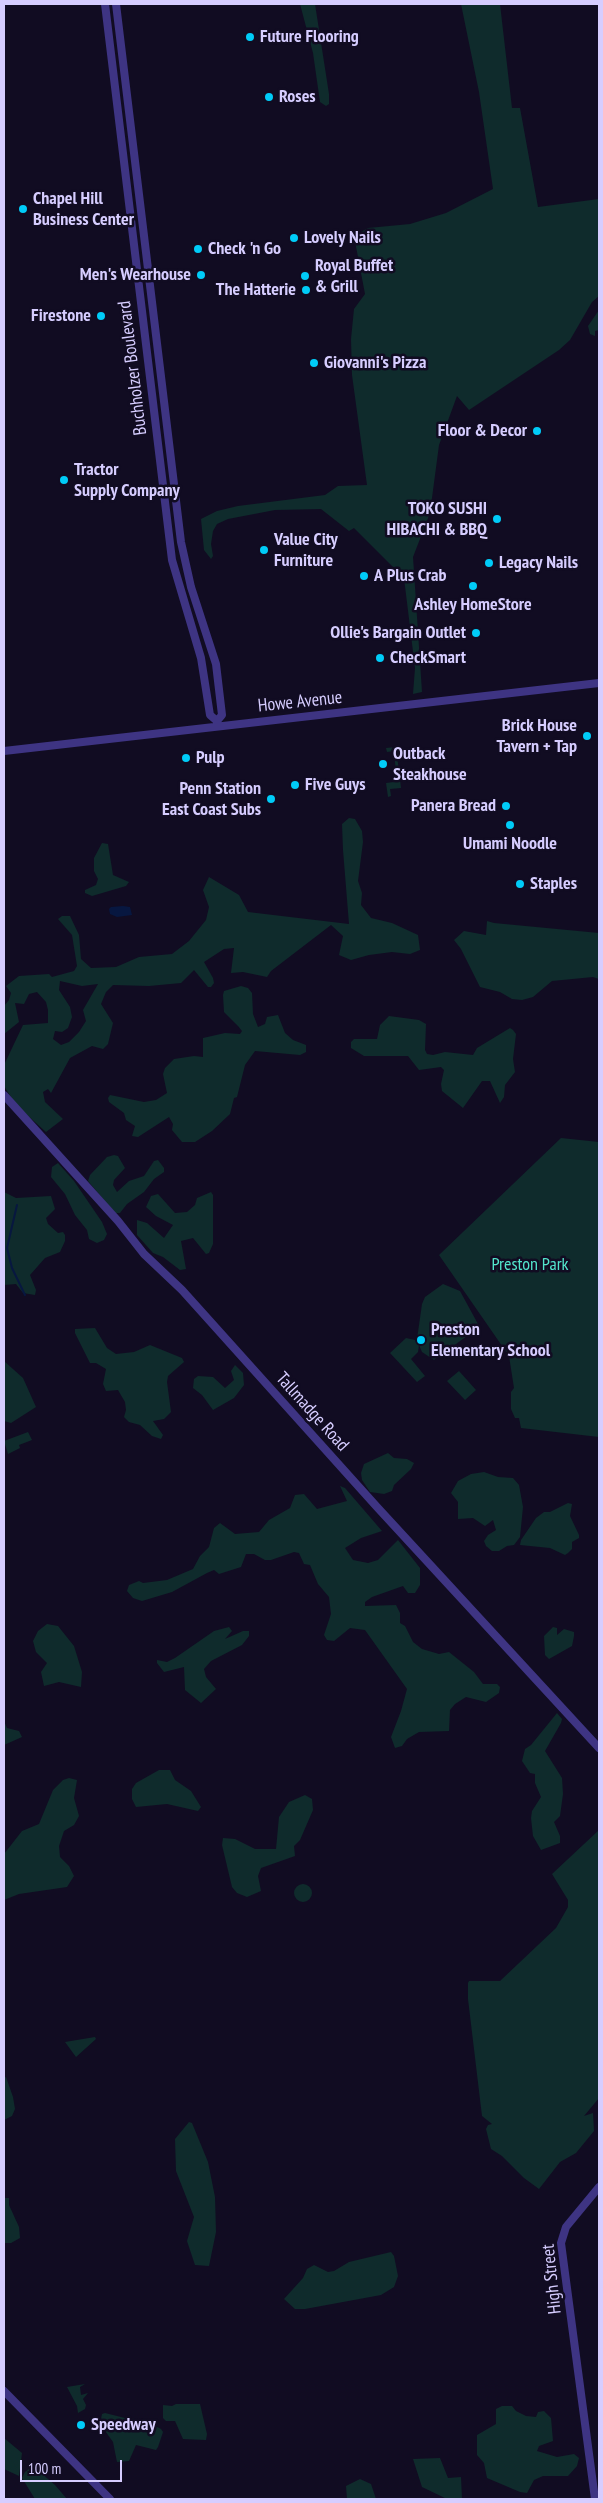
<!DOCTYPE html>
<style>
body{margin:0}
#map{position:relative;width:603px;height:2503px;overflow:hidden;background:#110c22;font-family:"PT Sans Narrow",sans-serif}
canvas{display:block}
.frame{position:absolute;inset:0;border:5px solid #d6cdff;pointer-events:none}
.scale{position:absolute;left:20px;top:2460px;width:102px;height:22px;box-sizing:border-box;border:2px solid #d6cdff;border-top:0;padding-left:6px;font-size:15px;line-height:18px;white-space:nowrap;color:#d6cdff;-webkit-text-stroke:4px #110c22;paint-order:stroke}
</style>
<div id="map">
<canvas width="603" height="2503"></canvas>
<div class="frame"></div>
<div class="scale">100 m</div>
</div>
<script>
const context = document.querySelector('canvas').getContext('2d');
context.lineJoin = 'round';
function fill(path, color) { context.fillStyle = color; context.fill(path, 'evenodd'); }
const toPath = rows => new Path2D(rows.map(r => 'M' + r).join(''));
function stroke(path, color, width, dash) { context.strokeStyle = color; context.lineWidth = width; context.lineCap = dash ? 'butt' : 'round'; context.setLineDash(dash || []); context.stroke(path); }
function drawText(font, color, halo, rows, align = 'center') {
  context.font = font + ' "PT Sans Narrow",sans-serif'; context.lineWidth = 5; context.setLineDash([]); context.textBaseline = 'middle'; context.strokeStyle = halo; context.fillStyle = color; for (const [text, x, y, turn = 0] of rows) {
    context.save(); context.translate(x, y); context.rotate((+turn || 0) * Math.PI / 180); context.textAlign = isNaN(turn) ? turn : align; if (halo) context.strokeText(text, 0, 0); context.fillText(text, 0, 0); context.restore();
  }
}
fill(toPath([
 [300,4,315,4,329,94,329,104,326,106,320,102,313,53],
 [461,4,500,4,512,108,520,108,538,207,599,199,599,296,592,302,570,340,559,350,469,410,457,396,439,445,430,513,413,557,422,692,413,694,415,668,404,578,354,528,349,531,321,509,275,510,228,519,217,524,213,531,211,544,213,556,211,559,204,550,201,519,217,511,238,506,325,495,338,486,367,485,352,375,351,339,354,309,365,294,354,236,368,228,410,224,446,213,493,189,479,92],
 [599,310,599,330,595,331,595,336,590,334,588,326],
 [396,747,401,788,390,789,391,796,388,797,386,783,394,782,393,773,396,773,394,751,387,752,386,748],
 [349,818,355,819,362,831,363,842,358,881,362,893,361,905,371,918,392,923,418,935,420,950,410,954,392,952,369,955,351,960,339,955,343,936,331,925,271,971,267,977,243,972,231,973,234,948,224,949,204,962,213,978,214,983,211,987,208,987,194,970,181,983,149,986,113,985,106,992,101,1004,113,1023,108,1044,103,1049,92,1046,70,1058,51,1093,48,1089,43,1092,45,1102,63,1119,46,1132,16,1105,4,1086,4,1065,23,1025,48,1023,48,1010,46,1002,37,992,29,994,24,1004,15,1003,19,1022,4,1034,4,1006,9,1000,11,993,6,986,19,976,49,974,52,977,74,971,77,966,72,935,58,919,62,916,70,916,79,935,81,959,91,968,116,967,139,957,172,954,189,941,206,920,209,907,203,890,209,877,239,895,248,912,349,924,343,850,342,824],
 [60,981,82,986,98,984,83,1010,86,1021,79,1032,69,1042,61,1045,53,1039,55,1031,62,1032,68,1028,72,1017,70,1007,59,990],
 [102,843,108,844,113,875,129,882,126,886,92,896,85,893,85,890,96,885,98,879,94,871,94,858],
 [487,921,494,923,599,933,599,979,593,977,552,981,533,997,522,1000,512,999,500,992,480,987,461,949,454,940,464,931,486,935],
 [241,986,248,988,252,993,253,1014,258,1027,265,1024,267,1017,278,1015,285,1033,293,1040,306,1045,306,1052,300,1055,255,1051,245,1065,237,1097,234,1098,230,1114,212,1131,195,1142,182,1142,172,1130,173,1124,169,1117,138,1137,132,1136,135,1126,126,1120,124,1113,109,1102,108,1098,110,1095,144,1102,156,1100,167,1093,163,1074,165,1068,174,1059,194,1056,203,1057,203,1038,225,1033,240,1034,242,1031,238,1026,224,1012,223,995,224,991],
 [389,1016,419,1020,426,1024,425,1050,427,1054,433,1055,445,1052,473,1055,477,1048,510,1028,513,1030,516,1034,513,1059,515,1072,505,1085,504,1097,500,1103,490,1081,482,1081,463,1108,442,1091,441,1084,444,1070,441,1067,419,1070,408,1056,364,1056,351,1048,351,1042,354,1039,377,1039,380,1025],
 [561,1138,599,1142,599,1437,521,1428,519,1418,515,1418,511,1409,511,1392,514,1388,509,1356,439,1255],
 [114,1155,118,1156,125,1168,114,1180,113,1185,117,1192,129,1181,144,1176,154,1161,158,1160,164,1168,164,1172,154,1179,144,1192,127,1204,120,1213,116,1213,109,1206,88,1181,90,1175,107,1157],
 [58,1163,74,1181,102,1222,107,1234,104,1240,97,1243,89,1239,87,1230,75,1215,65,1194,51,1177,52,1167],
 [4,1192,16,1198,51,1196,55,1209,46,1218,48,1224,58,1233,63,1232,65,1235,65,1241,60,1252,45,1258,30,1275,36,1290,35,1295,23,1293,16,1284,4,1285],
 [211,1192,213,1195,213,1244,209,1253,206,1254,193,1238,181,1241,186,1269,180,1270,163,1257,153,1253,137,1235,137,1220,147,1223,164,1238,173,1225,156,1216,146,1207,151,1196,158,1194,175,1213,187,1212,195,1205,197,1198],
 [443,1284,460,1291,478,1324,478,1328,434,1360,422,1352,419,1345,418,1352,411,1359,425,1376,417,1382,390,1353,406,1338,415,1340,420,1345,417,1339,422,1304,425,1297],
 [95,1328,107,1348,116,1354,134,1352,150,1345,182,1358,184,1362,168,1376,167,1382,171,1412,164,1419,153,1421,163,1435,161,1439,152,1436,140,1425,129,1422,124,1417,126,1410,125,1402,118,1390,106,1391,103,1384,106,1369,96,1363,90,1363,75,1333,75,1329],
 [4,1361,23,1378,36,1407,11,1423,4,1421],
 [235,1365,243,1373,244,1385,234,1398,213,1410,202,1395,193,1388,194,1379,198,1376,213,1377,225,1388,234,1380,231,1371],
 [459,1371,476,1390,465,1400,447,1381],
 [28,1432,32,1440,19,1445,20,1448,8,1454,4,1441],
 [388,1453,394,1458,407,1459,414,1463,411,1469,394,1485,392,1491,384,1494,370,1492,362,1480,361,1473,364,1464],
 [484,1472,498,1477,513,1478,519,1485,523,1507,520,1537,514,1545,507,1546,499,1551,492,1551,486,1546,484,1541,488,1535,496,1530,493,1520,485,1526,473,1518,458,1519,458,1502,451,1493,458,1481,471,1474],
 [340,1486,345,1488,382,1531,361,1538,345,1548,353,1560,368,1563,378,1560,398,1540,420,1568,420,1585,415,1593,408,1593,403,1586,372,1597,365,1602,365,1606,396,1605,400,1613,400,1623,405,1626,413,1642,422,1649,439,1654,449,1652,474,1672,483,1684,497,1684,500,1687,499,1693,486,1702,466,1697,455,1704,450,1710,449,1731,419,1732,407,1739,402,1746,395,1748,391,1737,401,1711,407,1689,365,1630,350,1628,334,1641,327,1640,324,1635,331,1614,329,1597,318,1584,310,1565,304,1564,299,1553,294,1552,271,1560,265,1560,254,1554,246,1554,241,1567,219,1574,214,1570,207,1573,172,1592,142,1601,133,1598,127,1591,129,1585,139,1581,143,1583,167,1580,193,1569,200,1556,209,1547,214,1528,220,1523,235,1534,259,1532,269,1520,290,1508,295,1495,304,1494,317,1509,347,1501],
 [568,1503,572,1504,570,1516,579,1535,579,1538,572,1542,572,1549,568,1553,565,1555,550,1548,520,1545,521,1540,536,1518,544,1512,550,1512],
 [47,1624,58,1626,74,1646,82,1672,81,1687,59,1682,44,1686,41,1672,47,1663,36,1652,33,1641,38,1631],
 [229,1627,232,1631,225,1639,243,1631,249,1631,249,1636,242,1645,211,1661,204,1669,206,1677,216,1689,201,1703,185,1690,184,1667,164,1672,157,1663,157,1660,167,1662,175,1658,214,1631],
 [553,1627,557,1628,557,1635,564,1629,574,1632,574,1636,572,1646,549,1659,545,1655,544,1636],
 [557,1713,562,1719,561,1723,545,1751,562,1778,563,1794,560,1816,554,1822,560,1836,560,1843,541,1850,533,1836,531,1818,532,1811,541,1797,535,1783,535,1774,530,1773,522,1761,525,1749,531,1745],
 [4,1721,7,1728,19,1731,22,1737,4,1745],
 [159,1770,170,1770,175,1780,191,1791,201,1807,198,1811,167,1804,136,1807,132,1799,132,1789,136,1783],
 [69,1778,77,1780,74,1798,79,1816,74,1825,64,1831,59,1846,60,1857,69,1866,74,1876,67,1887,19,1894,4,1900,4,1854,22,1831,39,1824,53,1790,63,1780],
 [305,1795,312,1799,313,1810,300,1840,294,1846,295,1856,261,1868,258,1876,261,1891,247,1897,237,1893,232,1887,222,1845,223,1838,235,1839,255,1849,276,1849,279,1817,289,1802],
 [599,1830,599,2098,584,2116,593,2113,594,2131,576,2153,560,2162,539,2189,524,2178,502,2156,491,2149,486,2129,488,2125,492,2124,482,2116,468,1999,468,1983,469,1981,500,1981,556,1928,568,1907,568,1900,552,1874],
 '294 1893a9 9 0 1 1 18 0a9 9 0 1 1-18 0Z',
 [95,2037,96,2039,76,2057,65,2042],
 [6,2077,13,2097,15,2109,12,2116,4,2120,4,2078],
 [189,2122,192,2123,208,2162,215,2197,216,2232,209,2266,195,2265,187,2241,194,2217,176,2171,175,2139],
 [4,2198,9,2198,9,2205,19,2227,20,2238,11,2243,4,2243],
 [391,2252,394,2256,398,2276,394,2287,381,2295,305,2309,295,2309,284,2299,303,2278,307,2269,314,2265,328,2272,334,2271,349,2262],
 [85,2384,80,2387,81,2395,88,2393,83,2399,86,2405,85,2409,78,2413,77,2406,67,2387],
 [176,2404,200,2404,207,2434,206,2440,183,2439,175,2421,166,2421,163,2418,163,2405,172,2406],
 [502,2406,512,2406,516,2411,526,2416,536,2417,538,2412,544,2411,551,2418,553,2441,539,2446,537,2451,557,2457,574,2454,579,2458,577,2466,568,2476,543,2476,534,2480,527,2493,520,2492,487,2478,484,2463,477,2455,477,2435,496,2424,496,2409],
 [105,2413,125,2418,144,2420,161,2429,163,2432,158,2447,156,2450,136,2445,129,2461,117,2462,113,2442,103,2428,101,2419,102,2414],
 [4,2438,22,2453,19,2476,4,2469],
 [440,2458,448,2478,461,2477,462,2499,447,2499,422,2487,413,2459],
 [33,2466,55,2485,67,2499,35,2499,22,2478,25,2472],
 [360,2479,371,2484,376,2499,347,2499,346,2486]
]), '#0f2b2c');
fill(toPath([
 [123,906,130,907,132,915,117,917,110,914,109,909,111,907]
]), '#071740');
stroke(toPath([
 [17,1205,7,1248,12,1268,25,1295]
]), '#071740', 2);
stroke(toPath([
 [105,4,172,560,201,658,210,715,217,721,217,726],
 [116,4,181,542,191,587,216,664,222,715,217,721],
 [4,751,599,683],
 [4,1095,118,1221,144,1254,182,1290,377,1507,599,1748],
 [4,2391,110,2499],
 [595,2499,561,2243,566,2227,599,2187]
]), '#3e3483', 8);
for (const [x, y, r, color] of [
 [250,37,5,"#00ccf8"],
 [269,97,5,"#00ccf8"],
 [23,209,5,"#00ccf8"],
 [294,238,5,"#00ccf8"],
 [198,249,5,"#00ccf8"],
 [201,275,5,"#00ccf8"],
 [305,276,5,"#00ccf8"],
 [306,290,5,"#00ccf8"],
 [101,316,5,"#00ccf8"],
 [314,363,5,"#00ccf8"],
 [537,431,5,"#00ccf8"],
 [64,480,5,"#00ccf8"],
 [497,519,5,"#00ccf8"],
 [264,550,5,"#00ccf8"],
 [489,563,5,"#00ccf8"],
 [364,576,5,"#00ccf8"],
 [473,586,5,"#00ccf8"],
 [476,633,5,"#00ccf8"],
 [380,658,5,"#00ccf8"],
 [587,736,5,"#00ccf8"],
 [186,758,5,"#00ccf8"],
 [383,764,5,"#00ccf8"],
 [295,785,5,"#00ccf8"],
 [271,799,5,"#00ccf8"],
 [506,806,5,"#00ccf8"],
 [510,825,5,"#00ccf8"],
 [520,884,5,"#00ccf8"],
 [421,1340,5,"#00ccf8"],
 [81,2425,5,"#00ccf8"]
]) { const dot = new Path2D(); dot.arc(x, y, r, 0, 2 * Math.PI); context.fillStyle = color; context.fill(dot); stroke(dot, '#110c22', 2); }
drawText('bold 18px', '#d6cdff', '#110c22', [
 ["Future Flooring",260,37],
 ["Roses",279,97],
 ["Chapel Hill",33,199],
 ["Business Center",33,220],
 ["Lovely Nails",304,238],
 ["Check 'n Go",208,249],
 ["Royal Buffet",315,266],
 ["& Grill",315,287],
 ["Men's Wearhouse",191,275,"right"],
 ["The Hatterie",296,290,"right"],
 ["Firestone",91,316,"right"],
 ["Giovanni's Pizza",324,363],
 ["Floor & Decor",527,431,"right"],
 ["Tractor",74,470],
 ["Supply Company",74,491],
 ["TOKO SUSHI",487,509,"right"],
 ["HIBACHI & BBQ",487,530,"right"],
 ["Value City",274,540],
 ["Furniture",274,561],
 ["Legacy Nails",499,563],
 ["A Plus Crab",374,576],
 ["Ashley HomeStore",473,605,"center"],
 ["Ollie's Bargain Outlet",466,633,"right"],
 ["CheckSmart",390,658],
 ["Brick House",577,726,"right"],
 ["Tavern + Tap",577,747,"right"],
 ["Outback",393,754],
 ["Steakhouse",393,775],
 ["Pulp",196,758],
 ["Five Guys",305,785],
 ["Penn Station",261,789,"right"],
 ["East Coast Subs",261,810,"right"],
 ["Panera Bread",496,806,"right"],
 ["Umami Noodle",510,844,"center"],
 ["Staples",530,884],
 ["Preston",431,1330],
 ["Elementary School",431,1351],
 ["Speedway",91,2425]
], 'left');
drawText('18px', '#d6cdff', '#110c22', [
 ["Buchholzer Boulevard",133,368,-97],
 ["Howe Avenue",300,702,-6],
 ["Tallmadge Road",312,1412,48],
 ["High Street",552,2279,-96]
]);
drawText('18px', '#53e5cc', '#110c22', [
 ["Preston Park",530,1265]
]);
</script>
